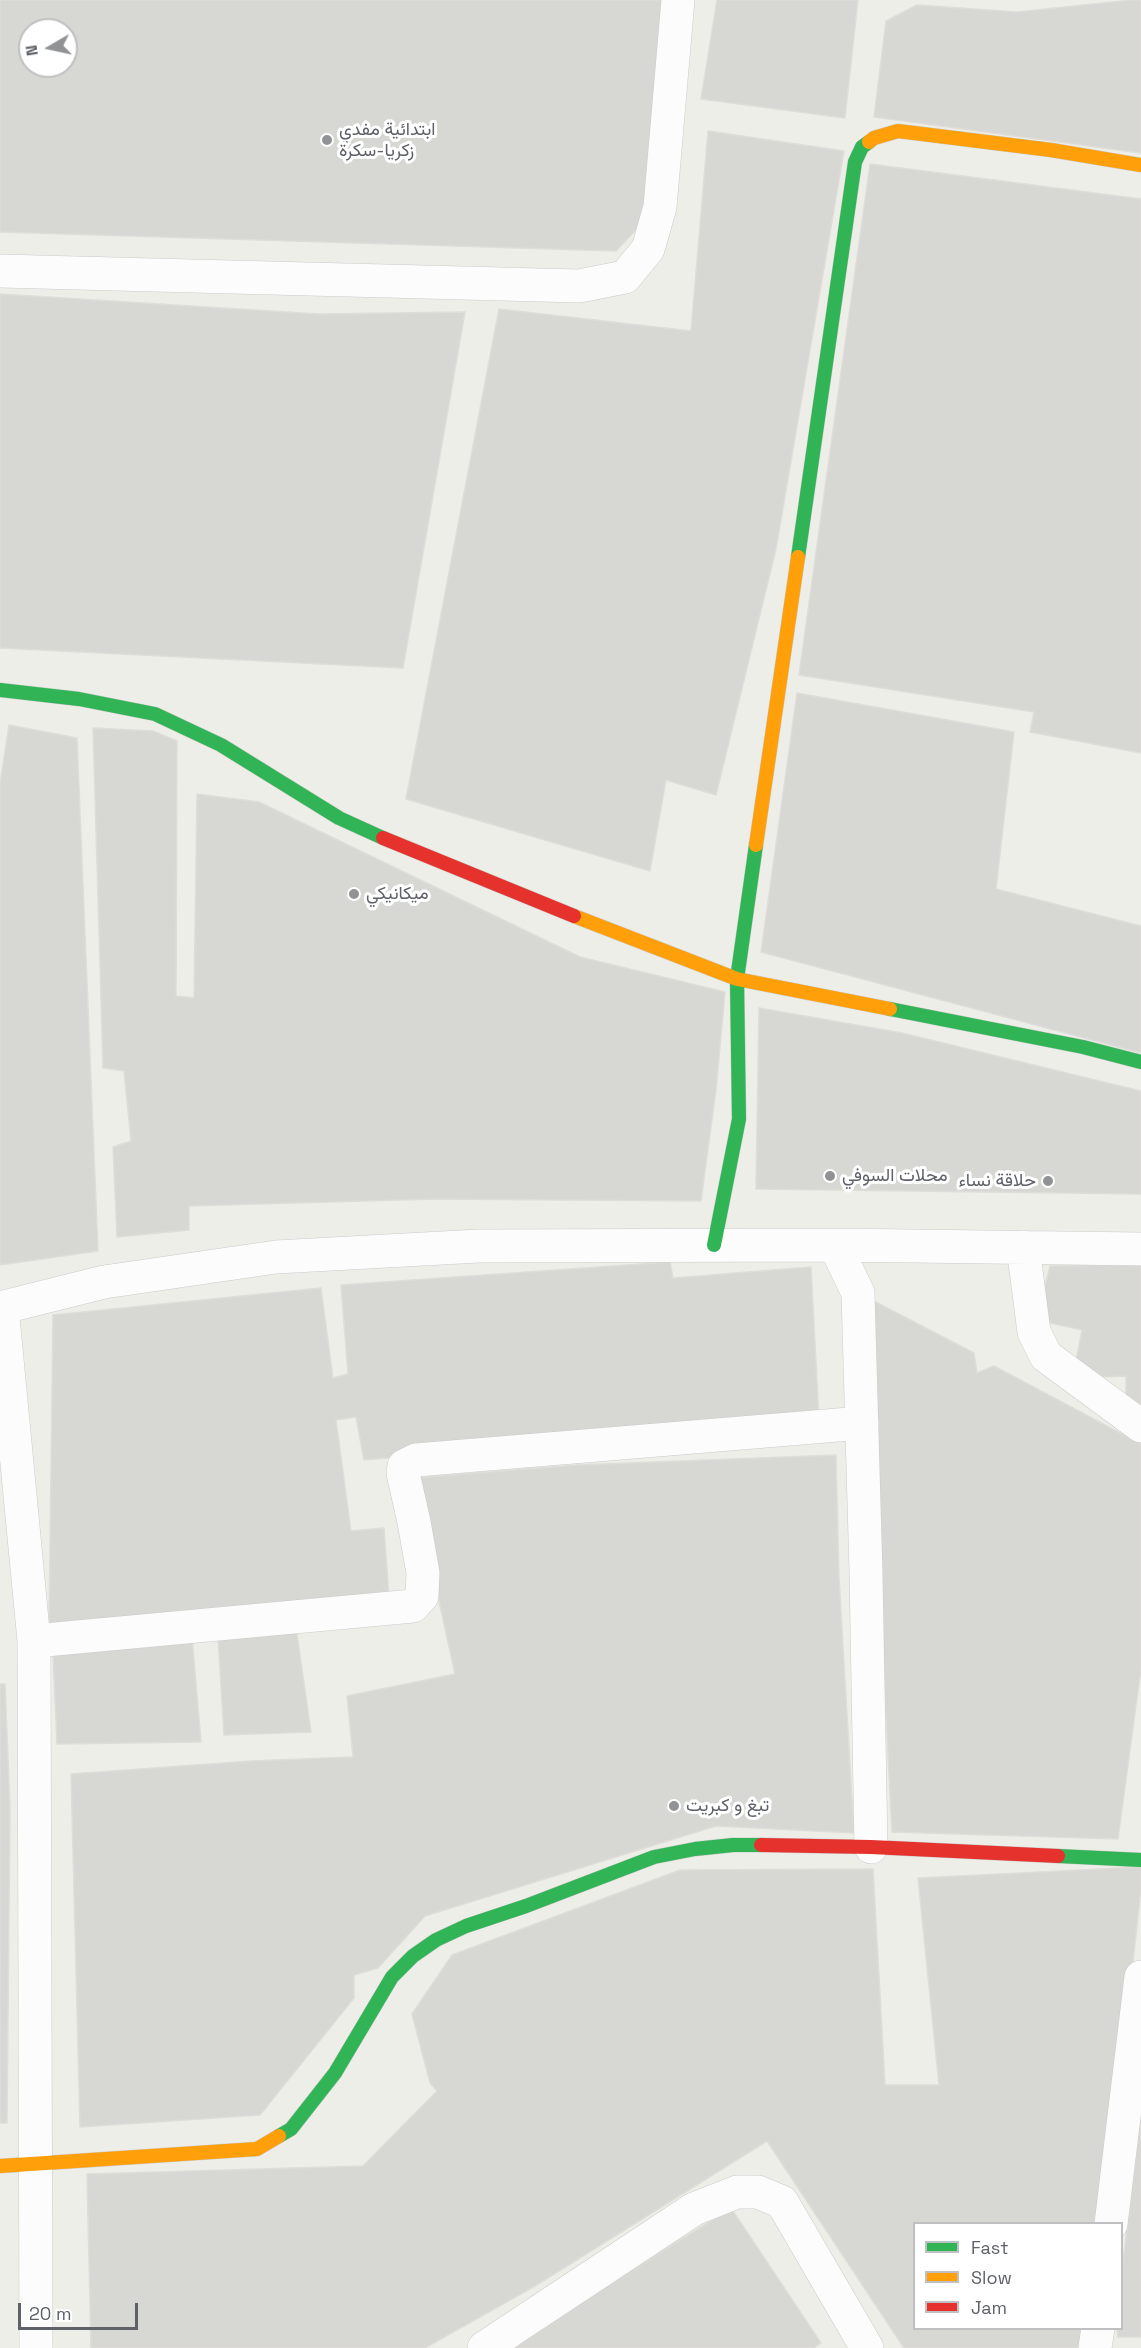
<!DOCTYPE html>
<meta charset="utf-8">
<style>
body{margin:0}
#map{position:relative;width:1141px;height:2348px;overflow:hidden;background:#eeeee9;font-family:"Space Grotesk",sans-serif}
canvas{display:block}
.legend{position:absolute;left:913px;top:2222px;width:210px;height:108px;box-sizing:border-box;background:#fff;border:2px solid #bfc0c2;margin:0;padding:8px 10px;list-style:none;font-size:18px;color:#5e6167}
.legend li{display:flex;align-items:center;gap:12px;height:30px}
.legend b{width:30px;border:2px solid #bfc0c2}
.north{position:absolute;left:18px;top:18px;width:60px;height:60px;box-sizing:border-box;background:#fff;border:2px solid #bfc0c2;border-radius:50%;rotate:261deg;font-size:16px;font-weight:700;line-height:24px;text-align:center;color:#5e6167}
.north::after{content:'';display:block;margin:auto;width:21px;height:27px;background:#909294;clip-path:polygon(50% 0,100% 100%,50% 72%,0 100%)}
.scale{position:absolute;left:18px;top:2303px;width:120px;height:27px;box-sizing:border-box;border:3px solid #5e6167;border-top:0;padding-left:8px;font-size:18px;line-height:21px;white-space:nowrap;color:#5e6167;-webkit-text-stroke:4px #fff;paint-order:stroke}
</style>
<div id="map">
<canvas width="1141" height="2348"></canvas>
<ul class="legend">
<li><b style="height:8px;background:#30b455"></b>Fast</li>
<li><b style="height:8px;background:#ff9f0a"></b>Slow</li>
<li><b style="height:8px;background:#e5322d"></b>Jam</li>
</ul>
<div class="north">N</div>
<div class="scale">20 m</div>
</div>
<script>
const context = document.querySelector('canvas').getContext('2d');
context.lineJoin = 'round';
function fill(path, color) { context.fillStyle = color; context.fill(path, 'evenodd'); }
const toPath = rows => new Path2D(rows.map(r => 'M' + r).join(''));
function stroke(path, color, width, dash) { context.strokeStyle = color; context.lineWidth = width; context.lineCap = dash ? 'butt' : 'round'; context.setLineDash(dash || []); context.stroke(path); }
function drawText(font, color, halo, rows, align = 'center') {
  context.font = font + ' "Space Grotesk",Vazirmatn,sans-serif'; context.lineWidth = 6; context.setLineDash([]); context.textBaseline = 'middle'; context.strokeStyle = halo; context.fillStyle = color; for (const [text, x, y, turn = 0] of rows) {
    context.save(); context.translate(x, y); context.rotate((+turn || 0) * Math.PI / 180); context.textAlign = isNaN(turn) ? turn : align; if (halo) context.strokeText(text, 0, 0); context.fillText(text, 0, 0); context.restore();
  }
}
const building = toPath([
 [0,0,662,0,651,214,616,251,0,232,0,0],
 [30,30,66,30,66,66,30,66,30,30],
 [717,0,858,0,845,118,701,99,717,0],
 [1132,0,1141,0,1141,153,874,117,886,21,917,5,1017,12,1132,0],
 [708,131,844,151,776,549,716,795,666,780,650,871,406,799,499,309,691,331,708,131],
 [870,164,1141,199,1141,753,1030,732,1034,712,799,675,870,164],
 [0,294,318,314,465,312,403,668,0,648,0,294],
 [797,693,1014,732,996,889,1141,926,1141,1053,761,952,797,693],
 [9,725,77,738,98,1251,0,1265,0,784,9,725],
 [93,728,153,731,177,741,176,996,194,998,197,794,259,802,580,957,725,992,716,1090,701,1201,434,1199,189,1206,189,1230,117,1237,113,1147,131,1141,124,1071,103,1068,93,728],
 [759,1008,902,1033,1141,1091,1141,1194,756,1189,759,1008],
 [670,1262,673,1278,811,1267,819,1420,364,1460,356,1417,336,1420,351,1531,384,1528,389,1597,49,1624,53,1315,321,1288,333,1378,348,1374,341,1285,670,1262],
 [1141,1265,1141,1407,1126,1397,1126,1376,1098,1377,1076,1361,1082,1330,1037,1320,1050,1266,1141,1265],
 [864,1296,974,1353,977,1373,994,1366,1141,1444,1141,1669,1118,1839,892,1832,864,1296],
 [836,1455,839,1578,854,1833,716,1826,425,1916,378,1968,354,1975,354,1998,260,2115,80,2127,71,1774,251,1761,353,1757,347,1696,455,1674,412,1478,577,1465,836,1455],
 [296,1627,311,1732,224,1735,218,1637,296,1627],
 [192,1637,201,1742,57,1744,53,1655,192,1637],
 [0,1684,5,1684,10,1808,7,2123,0,2123,0,1684],
 [1141,1867,1141,1889,1104,2224,914,2224,914,2328,1092,2328,1090,2348,904,2348,767,2141,535,2286,425,2348,91,2348,87,2174,363,2166,437,2091,430,2083,412,2014,452,1955,680,1870,873,1869,885,2085,939,2085,918,1878,1141,1867],
 [1141,2114,1141,2337,1118,2337,1117,2328,1122,2328,1122,2270,1141,2114],
 [731,2208,821,2343,814,2348,509,2348,731,2208]
]);
fill(building, '#d7d7d4');
stroke(building, '#deddd8', 1.5);
const street = toPath([
 [0,271,579,286,625,277,648,249,660,207,678,0],
 [835,1245,858,1293,866,1573,871,1847],
 [1023,1247,1034,1332,1046,1356,1141,1426],
 [2,1307,34,1641,36,2348],
 [0,1308,104,1282,276,1257,479,1246,835,1245,1141,1249],
 [34,1641,413,1606,422,1596,423,1573,414,1522,403,1473,404,1466,416,1460,862,1423],
 [1111,2224,1141,1977],
 [484,2348,694,2209,737,2192,758,2192,782,2202,867,2348],
 [1095,2348,1098,2328]
]);
const fast = toPath([
 [798,557,855,162,862,147,869,142],
 [0,690,79,699,155,714,221,745,339,818,383,838],
 [890,1009,1083,1047,1141,1062],
 [714,1245,739,1119,737,979,756,845],
 [1058,1856,1141,1860],
 [279,2136,291,2129,335,2073,392,1977,413,1956,436,1940,466,1926,526,1906,654,1857,695,1849,733,1845,761,1845]
]);
const slow = toPath([
 [869,142,874,138,898,131,1051,150,1141,165],
 [756,845,798,557],
 [574,916,737,979,890,1009],
 [0,2166,257,2149,279,2136]
]);
const jam = toPath([
 [383,838,574,916],
 [761,1845,871,1847,1058,1856]
]);
stroke(street, '#cacaca', 34);
stroke(fast, '#cbcbcb', 15);
stroke(slow, '#cbcbcb', 15);
stroke(jam, '#cbcbcb', 15);
stroke(street, '#fcfcfc', 33);
stroke(fast, '#30b455', 14);
stroke(slow, '#ff9f0a', 14);
stroke(jam, '#e5322d', 14);
for (const [x, y, r, color] of [
 [327,140,6,"#909294"],
 [354,894,6,"#909294"],
 [830,1176,6,"#909294"],
 [1048,1181,6,"#909294"],
 [674,1806,6,"#909294"]
]) { const dot = new Path2D(); dot.arc(x, y, r, 0, 2 * Math.PI); context.fillStyle = color; context.fill(dot); stroke(dot, '#fff', 2); }
drawText('18px', '#5e6167', '#fff', [
 ["ابتدائية مفدي",339,130],
 ["زكريا-سكرة",339,151],
 ["ميكانيكي",366,894],
 ["محلات السوفي",842,1176],
 ["حلاقة نساء",1036,1181,"right"],
 ["تبغ و كبريت",686,1806]
], 'left');
</script>
